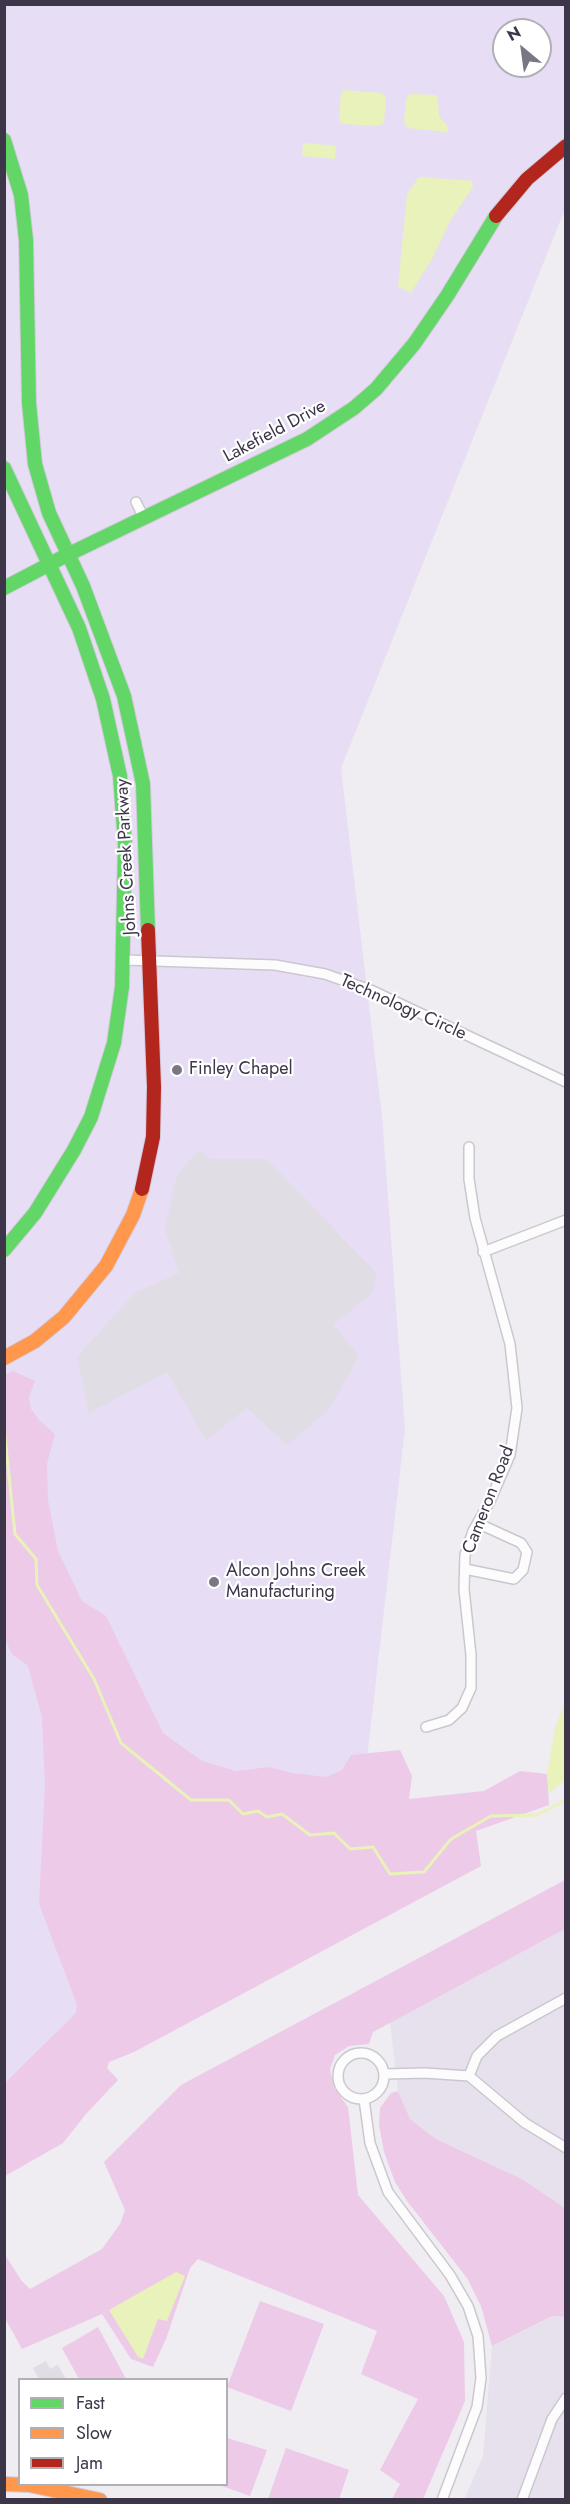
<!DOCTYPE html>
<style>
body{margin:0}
#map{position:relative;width:570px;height:2504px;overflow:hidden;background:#efecf2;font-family:Jost,sans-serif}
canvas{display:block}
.frame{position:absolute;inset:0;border:6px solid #3d3649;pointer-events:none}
.legend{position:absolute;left:18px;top:2378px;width:210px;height:108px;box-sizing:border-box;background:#fff;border:2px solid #b1afb6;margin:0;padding:8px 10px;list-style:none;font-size:18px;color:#3d3649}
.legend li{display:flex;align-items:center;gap:12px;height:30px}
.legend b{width:30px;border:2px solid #b1afb6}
.north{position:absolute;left:492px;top:18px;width:60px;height:60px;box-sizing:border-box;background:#fff;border:2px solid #b1afb6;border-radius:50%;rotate:331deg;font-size:16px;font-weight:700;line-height:24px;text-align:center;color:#3d3649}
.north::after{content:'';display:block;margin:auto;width:21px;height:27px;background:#7b7684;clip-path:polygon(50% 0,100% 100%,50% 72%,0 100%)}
</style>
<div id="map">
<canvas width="570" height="2504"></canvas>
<div class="frame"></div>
<ul class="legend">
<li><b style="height:8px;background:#63d668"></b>Fast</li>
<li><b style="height:8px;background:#ff974d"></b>Slow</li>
<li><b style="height:8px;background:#b3261e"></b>Jam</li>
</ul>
<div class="north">N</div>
</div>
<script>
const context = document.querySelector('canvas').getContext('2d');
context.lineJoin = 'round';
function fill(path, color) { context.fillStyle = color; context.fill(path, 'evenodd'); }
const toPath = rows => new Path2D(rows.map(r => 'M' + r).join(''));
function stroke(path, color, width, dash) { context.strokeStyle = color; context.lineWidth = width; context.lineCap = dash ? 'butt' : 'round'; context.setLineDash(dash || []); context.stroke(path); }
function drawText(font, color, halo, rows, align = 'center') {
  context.font = font + ' Jost,sans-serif'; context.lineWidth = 4.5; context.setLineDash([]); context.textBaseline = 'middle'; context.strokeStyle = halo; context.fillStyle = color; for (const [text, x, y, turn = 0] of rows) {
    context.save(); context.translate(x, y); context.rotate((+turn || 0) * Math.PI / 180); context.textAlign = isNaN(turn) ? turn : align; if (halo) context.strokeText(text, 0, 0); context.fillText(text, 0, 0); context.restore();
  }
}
fill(toPath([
 [565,1929,565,2208,522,2179,436,2139,410,2119,398,2091,390,2022],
 [552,2316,565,2317,565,2499,464,2500,483,2456,492,2346]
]), '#e7e1ee');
fill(toPath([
 [5,5,565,5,565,209,341,768,382,1116,405,1429,367,1758,5,2086],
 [504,30,540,30,540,66,504,66]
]), '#e7def5');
fill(toPath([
 [13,1371,35,1381,29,1397,31,1409,40,1421,55,1434,47,1464,48,1500,58,1551,82,1601,106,1616,163,1733,202,1761,236,1771,269,1767,292,1773,326,1777,342,1770,351,1755,400,1750,412,1776,409,1799,484,1791,520,1771,547,1774,549,1805,476,1831,481,1866,134,2052,109,2062,107,2068,118,2080,86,2114,63,2143,5,2176,5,2083,76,2013,77,2005,39,1904,45,1785,42,1717,28,1666,12,1654,5,1639,4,1375],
 [565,1880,565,1929,373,2032,369,2044,349,2046,335,2055,330,2069,334,2088,348,2107,358,2195,444,2296,464,2342,465,2401,423,2499,392,2499,400,2484,380,2470,418,2399,361,2374,377,2331,198,2259,190,2268,166,2339,153,2367,131,2359,102,2314,22,2349,5,2318,4,2253,21,2280,30,2289,102,2249,120,2224,125,2210,104,2162,181,2085],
 [398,2091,410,2119,436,2139,522,2179,565,2208,565,2317,552,2316,492,2346,481,2306,467,2278,407,2201,395,2182,384,2152,379,2125,380,2108,391,2093],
 [260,2301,324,2324,291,2411,227,2387],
 [98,2327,126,2379,79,2379,62,2348],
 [227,2438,267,2450,250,2496,219,2485,226,2484],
 [286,2448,349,2470,339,2499,268,2499]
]), '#edcae8');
fill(toPath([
 [199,1150,211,1159,267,1159,377,1274,372,1293,333,1325,359,1356,329,1409,287,1445,247,1408,206,1440,167,1372,89,1413,77,1357,135,1293,179,1273,165,1228,177,1176],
 [46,2361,50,2369,58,2365,66,2379,39,2379,33,2368]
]), '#e0dde4');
fill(toPath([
 [344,90,382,93,386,98,384,122,379,126,343,124,339,120,341,94],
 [410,94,435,95,438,98,439,116,448,127,447,132,408,128,404,123,406,99],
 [307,143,336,146,335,159,302,156,303,145],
 [419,177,472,181,473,187,450,221,433,257,411,293,398,286,407,194],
 [565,1703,565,1780,549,1793,547,1774,555,1728],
 [176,2272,185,2276,167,2321,158,2319,143,2359,138,2357,109,2310]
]), '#e9f2ba');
stroke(toPath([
 [4,1427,15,1534,36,1559,37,1585,94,1679,121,1743,191,1800,229,1800,243,1814,258,1811,267,1817,282,1814,310,1835,334,1833,350,1849,373,1847,390,1874,424,1872,451,1839,491,1816,537,1815,566,1800]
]), '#e9f2ba', 3);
const street = toPath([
 [136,502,144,518],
 [125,960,275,965,325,974,373,991,566,1082],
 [483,1252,566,1220],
 [465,1569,514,1579,523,1570,527,1552,521,1543,486,1527,478,1522],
 [426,1727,449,1720,462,1708,471,1688,471,1655,464,1589,465,1555,473,1531,490,1501,510,1455,517,1408,510,1344,475,1218,469,1179,469,1147],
 '338 2076a23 23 0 1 1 46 0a23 23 0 1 1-46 0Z',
 [385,2074,425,2073,469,2076],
 [469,2076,477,2056,497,2036,566,1998],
 [469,2076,525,2123,566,2148],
 [364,2099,370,2143,388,2192,450,2275,468,2306,478,2336,481,2378,477,2407,442,2500],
 [522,2500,552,2419,566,2398]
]);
const fast = toPath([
 [4,140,21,195,26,240,29,403,35,464,49,513,83,586,124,696,143,784,148,930],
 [4,468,79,628,103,699,120,776,125,844,122,987,114,1043,91,1117,74,1150,35,1213,4,1250],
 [4,588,67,555,307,439,354,408,376,389,414,344,447,296,496,216]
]);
const slow = toPath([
 [4,1358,35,1341,64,1317,106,1266,133,1215,142,1189],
 [4,2484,29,2485,100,2500]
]);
const jam = toPath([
 [496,216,527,179,566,146],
 [142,1189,153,1137,154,1087,148,930]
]);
stroke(street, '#cbc7cf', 12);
stroke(fast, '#d3cbdb', 16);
stroke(slow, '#d3cbdb', 16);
stroke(jam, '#d3cbdb', 16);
stroke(street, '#fdfcfd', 9);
stroke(fast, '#63d668', 14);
stroke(slow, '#ff974d', 14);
stroke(jam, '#b3261e', 14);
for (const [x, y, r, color] of [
 [177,1070,6,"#7b7684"],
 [214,1582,6,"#7b7684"]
]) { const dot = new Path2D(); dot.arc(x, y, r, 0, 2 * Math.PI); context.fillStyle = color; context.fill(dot); stroke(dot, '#fff', 2); }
drawText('18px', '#3d3649', '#fff', [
 ["Lakefield Drive",275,432,-28],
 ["Johns Creek Parkway",127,857,-93],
 ["Technology Circle",403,1008,24],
 ["Cameron Road",489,1500,-69]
]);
drawText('18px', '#3d3649', '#fff', [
 ["Finley Chapel",189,1070],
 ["Alcon Johns Creek",226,1572],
 ["Manufacturing",226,1593]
], 'left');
</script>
